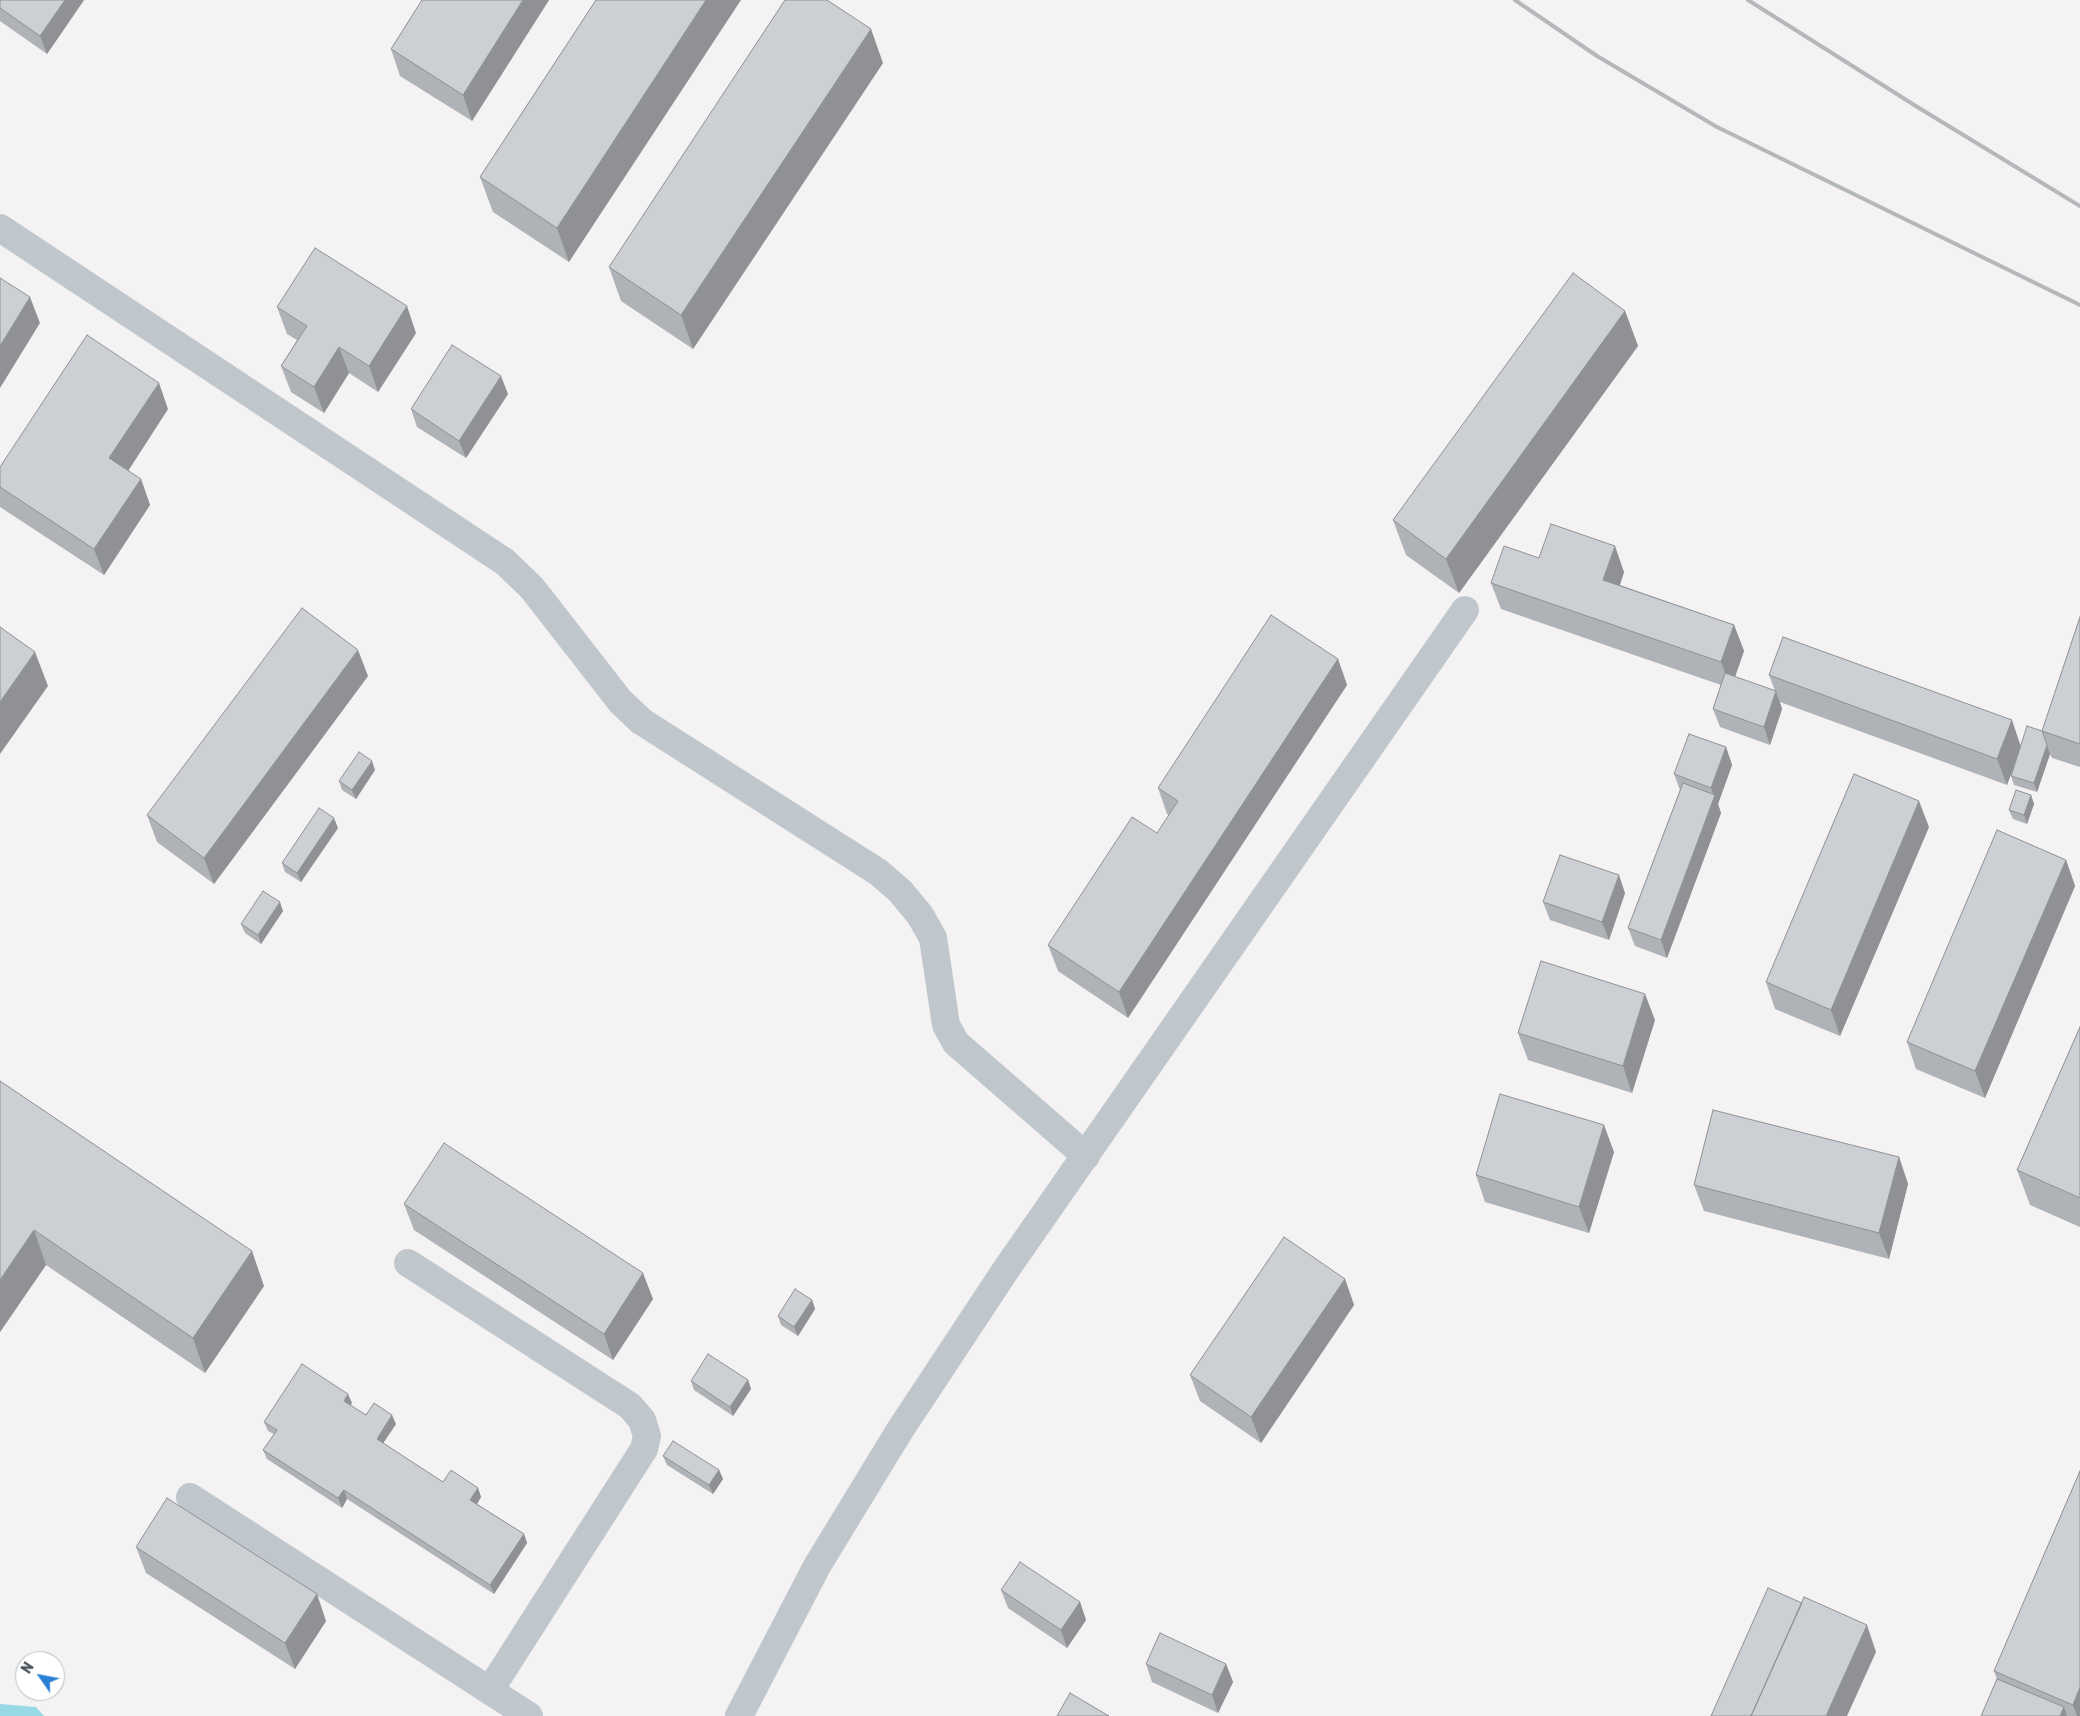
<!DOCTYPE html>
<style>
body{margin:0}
#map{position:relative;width:2080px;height:1716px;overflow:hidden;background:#f4f2f2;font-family:Rubik,sans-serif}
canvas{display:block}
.north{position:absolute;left:15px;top:1651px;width:50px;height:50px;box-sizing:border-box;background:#fff;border:1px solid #b7bbbf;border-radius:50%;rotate:303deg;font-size:14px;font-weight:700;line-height:20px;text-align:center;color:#4b565e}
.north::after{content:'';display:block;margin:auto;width:18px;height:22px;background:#2b80d5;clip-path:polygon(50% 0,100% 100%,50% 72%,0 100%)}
</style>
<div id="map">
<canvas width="2080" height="1716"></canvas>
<div class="north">N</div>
</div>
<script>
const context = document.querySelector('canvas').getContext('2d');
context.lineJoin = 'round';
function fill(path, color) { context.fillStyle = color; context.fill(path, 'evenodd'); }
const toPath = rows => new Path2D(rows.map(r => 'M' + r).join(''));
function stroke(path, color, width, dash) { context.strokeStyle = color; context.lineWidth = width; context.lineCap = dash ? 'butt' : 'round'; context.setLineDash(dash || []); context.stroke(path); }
fill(toPath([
 [0,1704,36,1707,44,1716,0,1716]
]), '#97dae5');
stroke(toPath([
 [0,228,505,562,532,588,620,701,641,721,878,872,900,891,920,915,933,938,946,1025,956,1043,1086,1156],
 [408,1263,630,1406,642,1420,647,1436,644,1449,490,1690],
 [190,1497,529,1716],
 [739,1716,817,1566,900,1430,1007,1268,1465,610]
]), '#bfc7cd', 28);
stroke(toPath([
 [1515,0,1597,56,1717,127,2080,305],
 [1748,0,1919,108,2080,206]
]), '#b5b8bb', 4);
fill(toPath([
 [0,0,84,0,47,54,0,21],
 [422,0,549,0,472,121,400,76,391,49],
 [596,0,569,262,493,212,480,177],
 [883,63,693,349,621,301,609,267],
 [277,307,416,333,378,392,349,373,324,413,291,392,281,366,297,340,287,334],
 [1625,311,1638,346,1459,593,1406,555,1393,520],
 [508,394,466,458,417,427,411,409],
 [168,409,128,471,141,479,150,505,104,575,0,507,0,467],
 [1539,558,1624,572,1620,585,1734,625,1744,651,1735,677,1775,691,1769,675,2021,745,2042,731,2080,617,2080,767,2052,758,2050,754,2037,792,2014,785,2011,776,2012,771,2007,785,1780,702,1782,709,1770,745,1720,727,1713,709,1721,685,1501,609,1491,583],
 [1338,659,1347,685,1128,1018,1058,971,1048,945,1157,833,1169,815,1167,814,1158,788],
 [368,676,214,884,157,842,147,815],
 [1726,747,1732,765,1718,804,1721,813,1667,958,1635,946,1628,928,1680,790,1674,774],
 [375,770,356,799,342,790,339,781],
 [2031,795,2034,804,2027,824,2013,819,2009,810],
 [1929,827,1840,1036,1775,1009,1766,982],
 [338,828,301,882,285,872,282,863],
 [2066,860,2075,886,1985,1098,1916,1069,1907,1042],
 [1625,893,1609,940,1550,920,1543,902],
 [283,911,261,944,245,933,241,924],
 [1655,1020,1632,1093,1528,1060,1518,1033],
 [2080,1027,2080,1227,2030,1205,2017,1170],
 [0,1081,264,1286,205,1373,46,1265,0,1332],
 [1614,1152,1589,1233,1485,1202,1476,1175],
 [1899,1157,1908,1184,1889,1259,1704,1211,1694,1185],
 [404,1204,653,1299,613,1360,414,1230],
 [1345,1279,1354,1305,1261,1443,1200,1401,1190,1375],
 [812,1300,815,1309,798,1336,781,1325,778,1316],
 [748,1380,751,1389,733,1416,694,1390,691,1381],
 [352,1403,350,1405,366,1415,396,1424,383,1443,443,1482,478,1488,481,1497,477,1504,524,1534,527,1543,494,1594,347,1499,342,1508,267,1459,263,1450,274,1434,268,1431,264,1422],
 [663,1456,719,1470,723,1479,713,1494,667,1465],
 [2080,1471,2080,1716,1981,1716,1997,1679,1994,1671],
 [136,1547,326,1621,295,1669,146,1573],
 [1001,1590,1080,1602,1086,1620,1067,1648,1008,1608],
 [1146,1664,1226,1664,1233,1682,1218,1713,1152,1682]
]), '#afb2b6');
fill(toPath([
 [65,0,84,0,47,54,40,36],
 [523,0,549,0,472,121,463,95],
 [706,0,741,0,569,262,557,228],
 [871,29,883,63,693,349,681,315],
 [30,297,40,323,0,388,0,346],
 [407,306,416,333,378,392,369,366],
 [1625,311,1638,346,1459,593,1446,559],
 [339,347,349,373,324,413,314,387],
 [501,376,508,394,466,458,459,441],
 [159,383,168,409,119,485,109,458],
 [141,479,150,505,104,575,94,549],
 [1615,546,1624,572,1613,606,1603,580],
 [1734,625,1744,651,1731,688,1721,662],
 [358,650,368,676,214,884,204,858],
 [35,652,48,686,0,754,0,702],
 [1338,659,1347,685,1128,1018,1119,992],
 [1776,691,1782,709,1770,745,1764,727],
 [2012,720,2021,747,2007,785,1997,759],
 [2047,745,2050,754,2037,792,2034,783],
 [1726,747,1732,765,1718,804,1721,813,1667,958,1661,940,1714,796,1711,788],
 [372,761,375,770,356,799,352,790],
 [2031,795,2034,804,2027,824,2024,815],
 [1919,801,1929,827,1840,1036,1831,1010],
 [334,818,338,828,301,882,297,873],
 [2066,860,2075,886,1985,1098,1975,1071],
 [1619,875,1625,893,1609,940,1602,922],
 [280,902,283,911,261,944,258,935],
 [1645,994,1655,1020,1632,1093,1623,1066],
 [1604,1125,1614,1152,1589,1233,1579,1207],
 [1899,1157,1908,1184,1889,1259,1879,1233],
 [34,1230,46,1265,0,1332,0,1280],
 [252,1251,264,1286,205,1373,193,1338],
 [643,1273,653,1299,613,1360,604,1334],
 [1345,1279,1354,1305,1261,1443,1251,1417],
 [812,1300,815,1309,798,1336,794,1327],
 [748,1380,751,1389,733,1416,730,1407],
 [348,1394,352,1403,347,1410,344,1401],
 [392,1415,396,1424,380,1448,377,1439],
 [719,1470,723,1479,713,1494,709,1485],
 [478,1488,481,1497,474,1509,470,1500],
 [344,1490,347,1499,342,1508,338,1498],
 [524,1534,527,1543,494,1594,490,1585],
 [317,1594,326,1621,295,1669,285,1643],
 [1080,1602,1086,1620,1067,1648,1061,1630],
 [1867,1625,1876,1652,1847,1716,1826,1716],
 [1226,1664,1233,1682,1218,1713,1212,1695],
 [2080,1687,2080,1716,2077,1716,2073,1705],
 [2064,1707,2067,1716,2060,1716]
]), '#8f9194');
const building = toPath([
 [0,0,65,0,40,36,0,8,0,0],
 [422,0,523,0,463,95,391,49,422,0],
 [596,0,706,0,557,228,480,177,596,0],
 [785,0,827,0,871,29,681,315,609,267,785,0],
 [315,248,407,306,369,366,339,347,314,387,281,366,307,326,277,307,315,248],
 [1573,273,1625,311,1446,559,1393,520,1573,273],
 [0,278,30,297,0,346,0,278],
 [87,335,159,383,109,458,141,479,94,549,0,487,0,467,87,335],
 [452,345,501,376,459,441,411,409,452,345],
 [1551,524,1615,546,1603,580,1734,625,1721,662,1491,583,1504,546,1539,558,1551,524],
 [302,608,358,650,204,858,147,815,302,608],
 [1271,615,1338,659,1119,992,1048,945,1132,817,1157,833,1178,801,1158,788,1271,615],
 [2080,617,2080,744,2042,731,2080,617],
 [0,627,35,652,0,702,0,627],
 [1783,637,2012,720,1997,759,1769,675,1783,637],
 [1725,673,1776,691,1764,727,1713,709,1725,673],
 [2027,726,2042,731,2047,745,2034,783,2011,776,2027,726],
 [1689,734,1726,747,1711,788,1674,774,1689,734],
 [359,752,372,761,352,790,339,781,359,752],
 [1854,774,1919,801,1831,1010,1766,982,1854,774],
 [1683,783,1715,795,1661,940,1628,928,1683,783],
 [2016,790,2031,795,2024,815,2009,810,2016,790],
 [319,808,334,818,297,873,282,863,319,808],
 [1997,830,2066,860,1975,1071,1907,1042,1997,830],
 [1560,855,1619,875,1602,922,1543,902,1560,855],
 [263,891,280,902,258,935,241,924,263,891],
 [1541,961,1645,994,1623,1066,1518,1033,1541,961],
 [2080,1027,2080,1198,2017,1170,2080,1027],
 [0,1081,252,1251,193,1338,34,1230,0,1280,0,1081],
 [1500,1094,1604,1125,1579,1207,1476,1175,1500,1094],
 [1713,1110,1899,1157,1879,1233,1694,1185,1713,1110],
 [444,1143,643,1273,604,1334,404,1204,444,1143],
 [1284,1237,1345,1279,1251,1417,1190,1375,1284,1237],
 [795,1289,812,1300,794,1327,778,1316,795,1289],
 [708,1354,748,1380,730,1407,691,1381,708,1354],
 [302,1364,348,1394,344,1401,366,1415,374,1403,392,1415,377,1439,443,1482,451,1470,478,1488,470,1500,524,1534,490,1585,344,1490,338,1498,263,1450,277,1430,264,1422,302,1364],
 [673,1441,719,1470,709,1485,663,1456,673,1441],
 [2080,1471,2080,1687,2073,1705,1994,1671,2080,1471],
 [167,1498,317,1594,285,1643,136,1547,167,1498],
 [1020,1562,1080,1602,1061,1630,1001,1590,1020,1562],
 [1768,1588,1802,1603,1751,1716,1711,1716,1768,1588],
 [1804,1597,1867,1625,1826,1716,1751,1716,1804,1597],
 [1160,1633,1226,1664,1212,1695,1146,1664,1160,1633],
 [1997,1679,2064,1707,2060,1716,1981,1716,1997,1679],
 [1070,1693,1109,1716,1057,1716,1070,1693]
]);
fill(building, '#cccfd4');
stroke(building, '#8f9194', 1);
</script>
